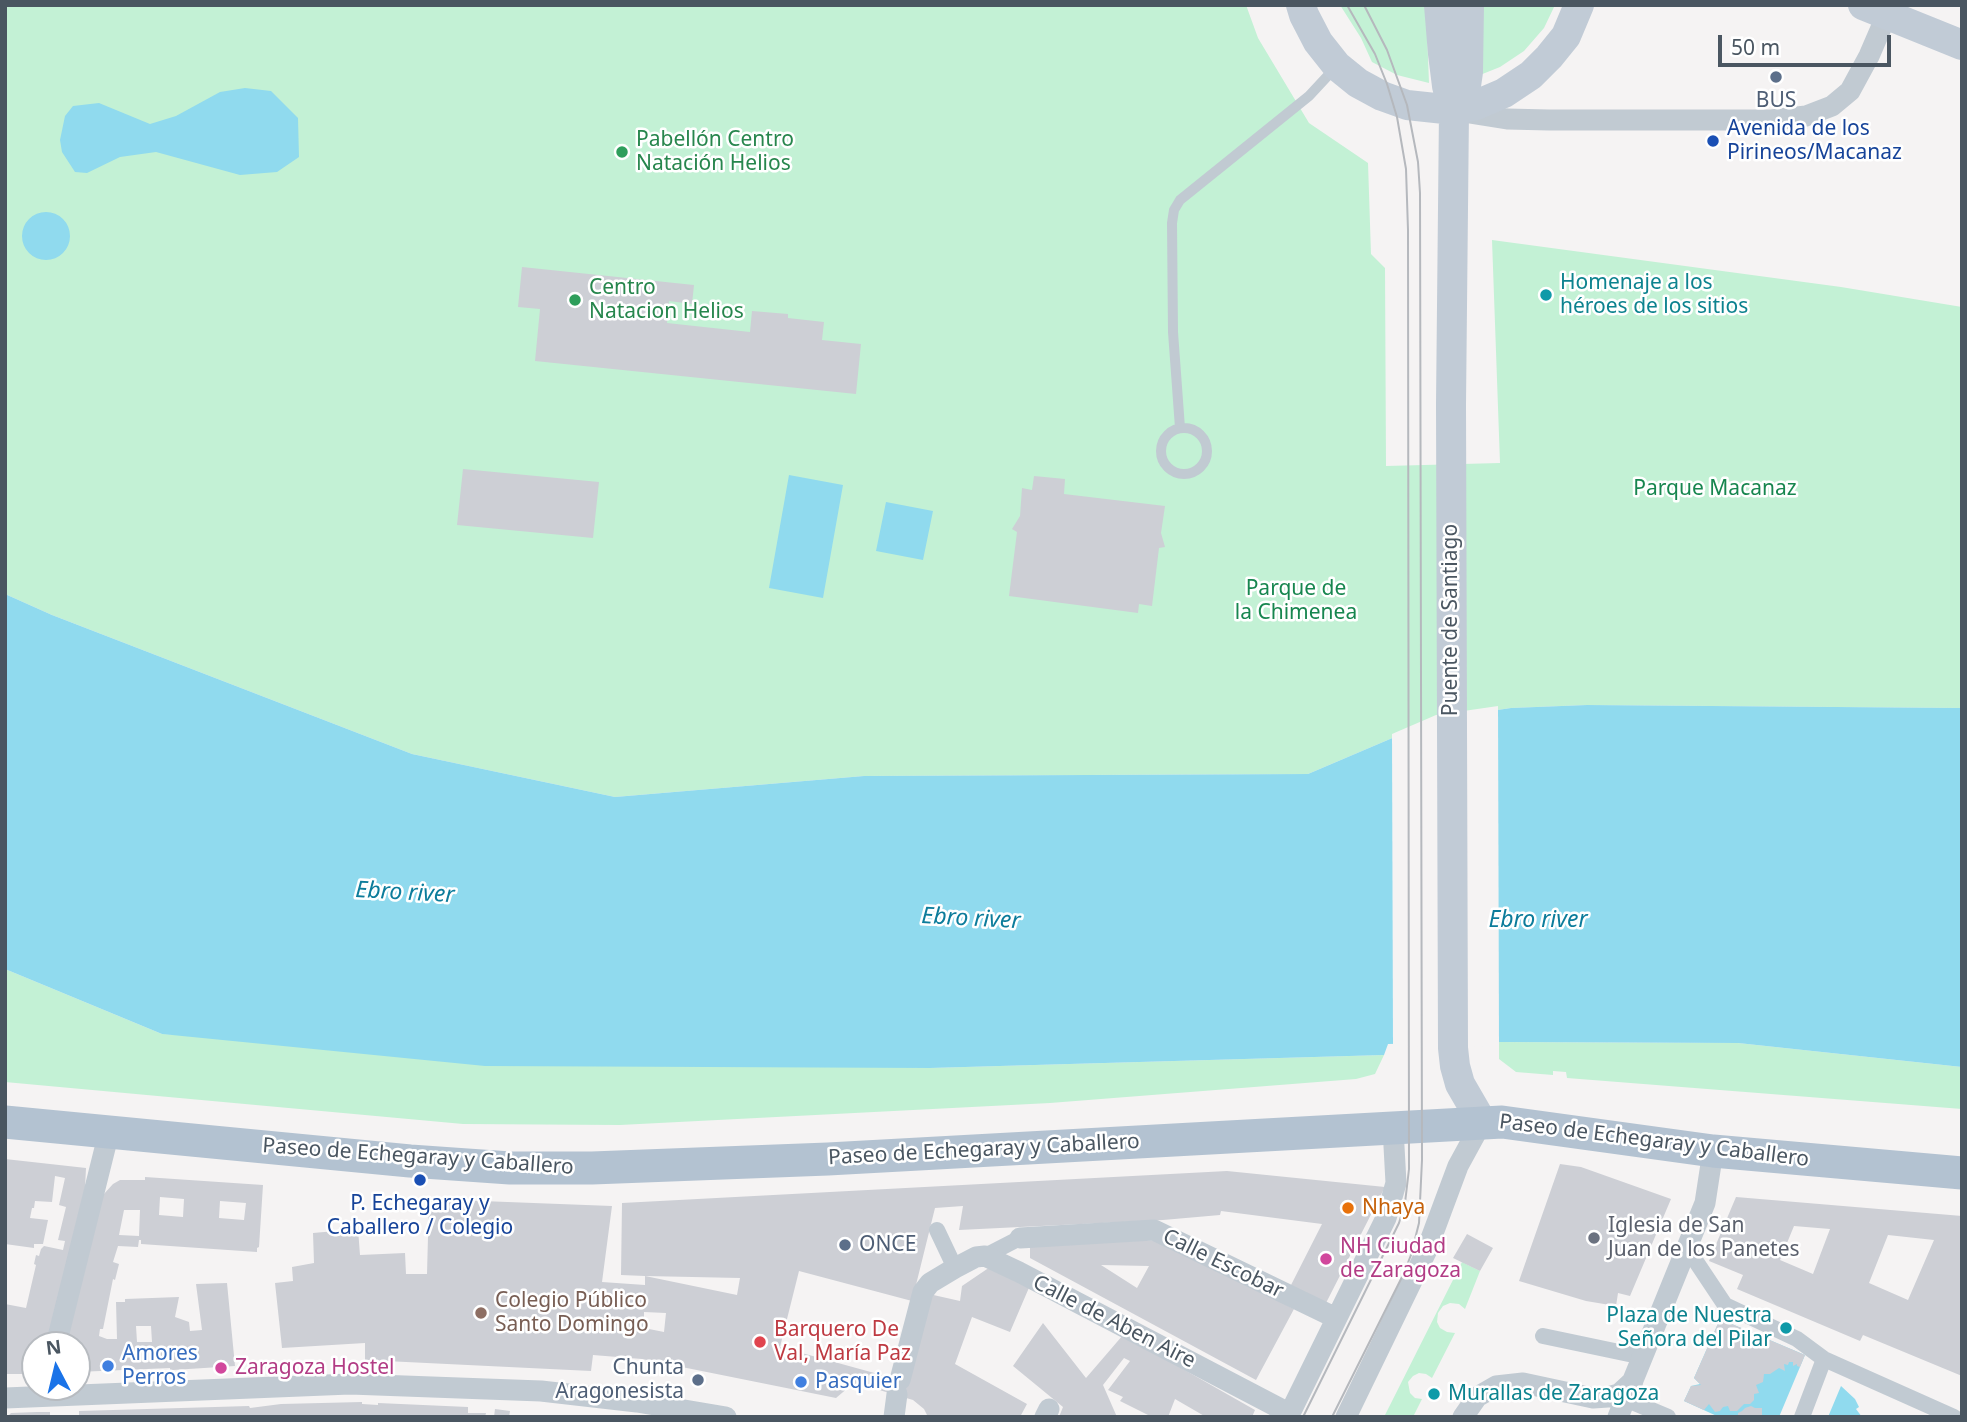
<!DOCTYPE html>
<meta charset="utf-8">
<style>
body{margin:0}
#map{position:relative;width:1967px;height:1422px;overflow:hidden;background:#f5f3f3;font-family:"Noto Sans",sans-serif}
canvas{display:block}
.frame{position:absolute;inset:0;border:7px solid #4a5661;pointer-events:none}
.north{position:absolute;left:21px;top:1331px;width:70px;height:70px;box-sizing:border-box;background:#fff;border:2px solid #b7bbc0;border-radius:50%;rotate:353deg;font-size:19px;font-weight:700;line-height:28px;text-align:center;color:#4a5661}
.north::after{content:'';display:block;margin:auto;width:24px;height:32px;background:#1a73e8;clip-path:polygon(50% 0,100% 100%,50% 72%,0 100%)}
.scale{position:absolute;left:1718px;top:35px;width:173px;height:32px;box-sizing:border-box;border:4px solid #4a5661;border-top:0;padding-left:9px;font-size:21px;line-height:24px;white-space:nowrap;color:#4a5661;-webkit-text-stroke:5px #fff;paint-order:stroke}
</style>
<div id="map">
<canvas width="1967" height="1422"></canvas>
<div class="frame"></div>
<div class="north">N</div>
<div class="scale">50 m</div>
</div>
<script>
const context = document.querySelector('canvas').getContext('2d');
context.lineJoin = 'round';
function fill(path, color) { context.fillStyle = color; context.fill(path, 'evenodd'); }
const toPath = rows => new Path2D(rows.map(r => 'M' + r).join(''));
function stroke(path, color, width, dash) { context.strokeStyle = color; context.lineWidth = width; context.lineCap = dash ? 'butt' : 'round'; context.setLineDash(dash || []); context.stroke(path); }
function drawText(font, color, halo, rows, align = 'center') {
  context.font = font + ' "Noto Sans",sans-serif'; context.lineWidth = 5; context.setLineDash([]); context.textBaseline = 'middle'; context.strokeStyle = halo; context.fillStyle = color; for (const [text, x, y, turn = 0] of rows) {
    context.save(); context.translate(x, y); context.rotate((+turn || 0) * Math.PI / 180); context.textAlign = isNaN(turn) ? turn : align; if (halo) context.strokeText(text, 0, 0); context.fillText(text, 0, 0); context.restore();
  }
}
fill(toPath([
 [5,5,1246,5,1258,38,1309,123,1368,163,1371,254,1385,268,1386,466,1500,463,1492,240,1841,287,1962,307,1962,708,1587,705,1511,708,1437,719,1308,774,864,776,615,797,412,754,52,615,5,594],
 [1340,5,1426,5,1429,83,1397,75,1372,62,1361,38],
 [1481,5,1555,5,1544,28,1524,51,1500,67,1480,75],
 [5,969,162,1034,930,1068,1384,1055,1375,1074,1356,1079,1050,1103,620,1125,463,1124,5,1082],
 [1499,1042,1738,1043,1962,1067,1962,1109,1567,1078,1566,1072,1553,1071,1553,1075,1516,1072,1499,1059],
 [1462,1262,1480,1271,1465,1309,1459,1304,1450,1303,1443,1306,1438,1313,1437,1322,1440,1328,1447,1332,1455,1333,1432,1378,1426,1374,1419,1373,1413,1376,1408,1382,1410,1393,1415,1398,1422,1399,1413,1417,1384,1417]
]), '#c3f1d5');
fill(toPath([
 [245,88,271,91,298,118,299,157,277,172,240,175,156,152,120,157,87,173,75,172,62,152,60,140,65,116,73,106,99,103,150,124,176,116,220,92],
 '22 236a24 24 0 1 1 48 0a24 24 0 1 1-48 0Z',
 [789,475,843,485,823,598,769,588],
 [886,502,933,511,923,560,876,551],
 [5,594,52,615,412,754,615,797,864,776,1308,774,1437,719,1511,708,1587,705,1962,708,1962,1067,1738,1043,1499,1042,1388,1044,1384,1055,930,1068,485,1066,162,1034,5,969],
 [1720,1319,1805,1355,1779,1417,1719,1417,1684,1401,1691,1386,1700,1384,1694,1378],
 [1841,1386,1855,1399,1859,1407,1856,1409,1862,1417,1828,1417]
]), '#90daee');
fill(toPath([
 [1498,706,1499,1046,1393,1047,1392,734,1436,715]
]), '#f5f3f3');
fill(toPath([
 [522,267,694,285,692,304,669,301,667,323,750,332,752,311,788,314,788,318,824,322,822,340,861,344,856,394,535,361,540,309,518,307],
 [463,469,599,482,593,538,457,525],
 [1034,476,1065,479,1064,494,1165,506,1161,533,1165,547,1159,548,1152,606,1139,604,1138,613,1009,596,1017,532,1012,529,1020,516,1022,488,1032,490],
 [5,1159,86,1168,85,1188,46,1345,35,1345,35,1374,5,1374,5,1304,26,1308,36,1265,34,1264,36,1255,39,1256,41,1249,44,1246,63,1250,65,1241,58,1240,66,1207,59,1205,65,1178,55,1176,52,1202,35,1201,34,1208,32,1208,30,1218,48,1220,43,1244,34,1244,34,1248,5,1244],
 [1560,1164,1581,1167,1671,1199,1630,1296,1618,1293,1616,1306,1586,1301,1519,1281],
 [1227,1171,1385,1187,1326,1303,1290,1287,1322,1224,1221,1211,1220,1215,1163,1220,959,1230,963,1206,935,1208,912,1301,799,1271,780,1347,907,1382,929,1294,960,1301,962,1286,993,1265,1031,1283,1010,1332,972,1317,955,1364,1027,1404,1020,1417,928,1417,924,1409,913,1400,876,1389,857,1385,849,1387,836,1398,642,1359,593,1355,591,1371,365,1360,365,1343,282,1348,275,1283,293,1281,292,1267,314,1263,313,1233,358,1229,360,1255,405,1253,406,1274,427,1274,429,1199,612,1206,602,1282,645,1285,645,1276,621,1275,622,1203],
 [645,1276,740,1278,737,1295],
 [644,1312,666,1313,664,1332,644,1328],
 [145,1177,263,1185,259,1247,257,1248,257,1252,141,1244,141,1240,139,1240,138,1247,118,1246,113,1262,119,1264,115,1280,113,1279,103,1329,100,1329,99,1336,107,1339,117,1339,116,1302,125,1302,125,1299,179,1297,175,1317,189,1322,190,1331,202,1330,196,1284,227,1283,235,1366,173,1370,170,1370,170,1368,77,1372,77,1345,64,1345,103,1195,113,1184,120,1180,145,1180],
 [160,1197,184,1199,183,1217,159,1215],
 [220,1201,246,1203,244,1220,219,1218],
 [124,1210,140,1210,139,1236,119,1235],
 [136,1326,151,1326,152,1342,137,1342],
 [1736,1197,1962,1216,1962,1376,1863,1335,1860,1341,1737,1289,1743,1275,1709,1261],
 [1794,1226,1830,1229,1813,1274,1780,1260],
 [1888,1235,1934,1240,1908,1300,1869,1283],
 [1467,1234,1493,1248,1480,1271,1453,1258],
 [1162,1240,1294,1309,1256,1380,1030,1258,1030,1245],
 [1101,1265,1149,1266,1137,1288],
 [1720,1319,1805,1355,1800,1367,1797,1366,1797,1364,1793,1366,1793,1362,1789,1362,1788,1365,1784,1364,1785,1371,1779,1368,1770,1374,1764,1374,1763,1382,1756,1385,1759,1393,1754,1394,1754,1400,1750,1404,1744,1404,1737,1411,1730,1411,1728,1406,1723,1407,1720,1411,1715,1412,1709,1404,1704,1410,1684,1401,1691,1386,1701,1385,1694,1378],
 [1043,1323,1086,1378,1123,1335,1255,1410,1252,1417,1206,1417,1175,1399,1168,1417,1152,1417,1120,1401,1123,1397,1108,1390,1130,1361,1124,1358,1103,1385,1117,1417,1059,1417,1063,1407,1013,1366],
 [362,1402,362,1404,378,1405,378,1403,468,1407,468,1413,486,1413,485,1417,79,1417,79,1411,249,1406,250,1408,281,1404],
 [1751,1406,1755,1408,1762,1408,1762,1417,1738,1417,1738,1413,1742,1411,1745,1408],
 [495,1409,510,1411,509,1417,494,1417],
 [37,1412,50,1412,50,1417,7,1417,11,1413]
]), '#cdcfd5');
stroke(toPath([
 '1161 451a23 23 0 1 1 46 0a23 23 0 1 1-46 0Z',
 [1180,428,1173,332,1172,223,1174,210,1180,200,1309,96,1335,68]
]), '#c1cad2', 10);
stroke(toPath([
 [937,1230,955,1268],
 [1687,1248,1725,1305,1797,1339,1824,1359,1954,1417],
 [985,1256,1020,1238],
 [1543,1336,1643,1357],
 [1618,1396,1668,1417],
 [1802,1417,1824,1359]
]), '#c1cad2', 16);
stroke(toPath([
 [1463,112,1507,119,1549,120,1771,120,1806,116,1832,106,1850,91,1869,56,1891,5],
 [1020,1238,1154,1230,1336,1318],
 [56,1345,109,1132],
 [900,1380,923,1292,930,1283,955,1268,976,1257,985,1256,1019,1272,1281,1409,1288,1411,1292,1409,1386,1218,1396,1183,1393,1128],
 [5,1398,350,1384,541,1391,637,1402,726,1417],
 [894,1417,897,1394],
 [1045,1417,1049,1409],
 [1346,1417,1426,1252,1458,1166,1482,1122],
 [1463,1417,1477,1397,1496,1386,1523,1383,1593,1398,1608,1397,1619,1394,1633,1381],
 [1618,1417,1705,1203,1713,1151]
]), '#c1cad2', 21);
stroke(toPath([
 [1301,5,1304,15,1318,42,1337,66,1358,83,1382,96,1407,105,1454,110,1476,105,1504,93,1531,75,1549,57,1566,36,1579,5],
 [1439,5,1443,54,1447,86,1454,110,1451,404,1453,1048,1455,1066,1460,1084,1482,1122],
 [1863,5,1962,45],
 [1454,110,1466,86,1468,72,1469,5]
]), '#c1cbd6', 30);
stroke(toPath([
 [5,1122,410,1161,510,1168,592,1168,828,1159,1502,1122,1713,1151,1962,1173]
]), '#b3c2d1', 33);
stroke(toPath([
 [1303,1417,1399,1223,1405,1203,1409,1169,1408,230,1406,169,1397,117,1387,84,1375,54,1347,5],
 [1332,1417,1403,1275,1411,1255,1419,1223,1422,1160,1420,193,1418,162,1407,105,1387,50,1364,5]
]), '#b5b8bd', 2);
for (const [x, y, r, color] of [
 [1776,77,7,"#5c6f8a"],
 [1713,141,7,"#1a4fb4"],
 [622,152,7,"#2e9e5b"],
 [1546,295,7,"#0f9aa8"],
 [575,300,7,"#2e9e5b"],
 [420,1180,7,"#1a4fb4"],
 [1348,1208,7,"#e8710a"],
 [1594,1238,7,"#6b7280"],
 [845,1245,7,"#5c6f8a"],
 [1326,1259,7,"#d1479c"],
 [481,1313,7,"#8d6e63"],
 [1786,1328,7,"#0f9aa8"],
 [760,1342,7,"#e0444e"],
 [108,1366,7,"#3f7fe0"],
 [221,1368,7,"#d1479c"],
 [698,1380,7,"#5c6f8a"],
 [801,1382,7,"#3f7fe0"],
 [1434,1394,7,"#0f9aa8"]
]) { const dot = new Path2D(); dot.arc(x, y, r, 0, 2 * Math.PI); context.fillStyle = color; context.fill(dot); stroke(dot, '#fff', 2.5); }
drawText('21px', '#4e5e75', '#fff', [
 ["BUS",1776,101],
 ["ONCE",859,1245,"left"],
 ["Chunta",684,1368,"right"],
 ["Aragonesista",684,1392,"right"]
]);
drawText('21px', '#164399', '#fff', [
 ["Avenida de los",1727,129],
 ["Pirineos/Macanaz",1727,153],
 ["P. Echegaray y",420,1204,"center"],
 ["Caballero / Colegio",420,1228,"center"]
], 'left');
drawText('21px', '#27864d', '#fff', [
 ["Pabellón Centro",636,140],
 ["Natación Helios",636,164],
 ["Centro",589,288],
 ["Natacion Helios",589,312]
], 'left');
drawText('21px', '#0d838f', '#fff', [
 ["Homenaje a los",1560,283],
 ["héroes de los sitios",1560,307],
 ["Plaza de Nuestra",1772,1316,"right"],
 ["Señora del Pilar",1772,1340,"right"],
 ["Murallas de Zaragoza",1448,1394]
], 'left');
drawText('21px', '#17864f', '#fff', [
 ["Parque Macanaz",1715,489],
 ["Parque de",1296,589],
 ["la Chimenea",1296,613]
]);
drawText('21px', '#4a5661', '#fff', [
 ["Puente de Santiago",1451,620,-90],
 ["Paseo de Echegaray y Caballero",1654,1141,7],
 ["Paseo de Echegaray y Caballero",984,1150,-3],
 ["Paseo de Echegaray y Caballero",418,1157,4],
 ["Calle Escobar",1223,1264,26],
 ["Calle de Aben Aire",1114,1322,27]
]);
drawText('21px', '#c56008', '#fff', [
 ["Nhaya",1362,1208]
], 'left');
drawText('21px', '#5b616d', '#fff', [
 ["Iglesia de San",1608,1226],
 ["Juan de los Panetes",1608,1250]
], 'left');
drawText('21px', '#b23c85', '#fff', [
 ["NH Ciudad",1340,1247],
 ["de Zaragoza",1340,1271],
 ["Zaragoza Hostel",235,1368]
], 'left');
drawText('21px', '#785e54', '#fff', [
 ["Colegio Público",495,1301],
 ["Santo Domingo",495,1325]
], 'left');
drawText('21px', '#be3a42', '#fff', [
 ["Barquero De",774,1330],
 ["Val, María Paz",774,1354]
], 'left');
drawText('21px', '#366cbe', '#fff', [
 ["Amores",122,1354],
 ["Perros",122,1378],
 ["Pasquier",815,1382]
], 'left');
drawText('italic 23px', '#0c7c9b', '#fff', [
 ["Ebro river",405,893,3],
 ["Ebro river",971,919,3],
 ["Ebro river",1538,920]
]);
</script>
